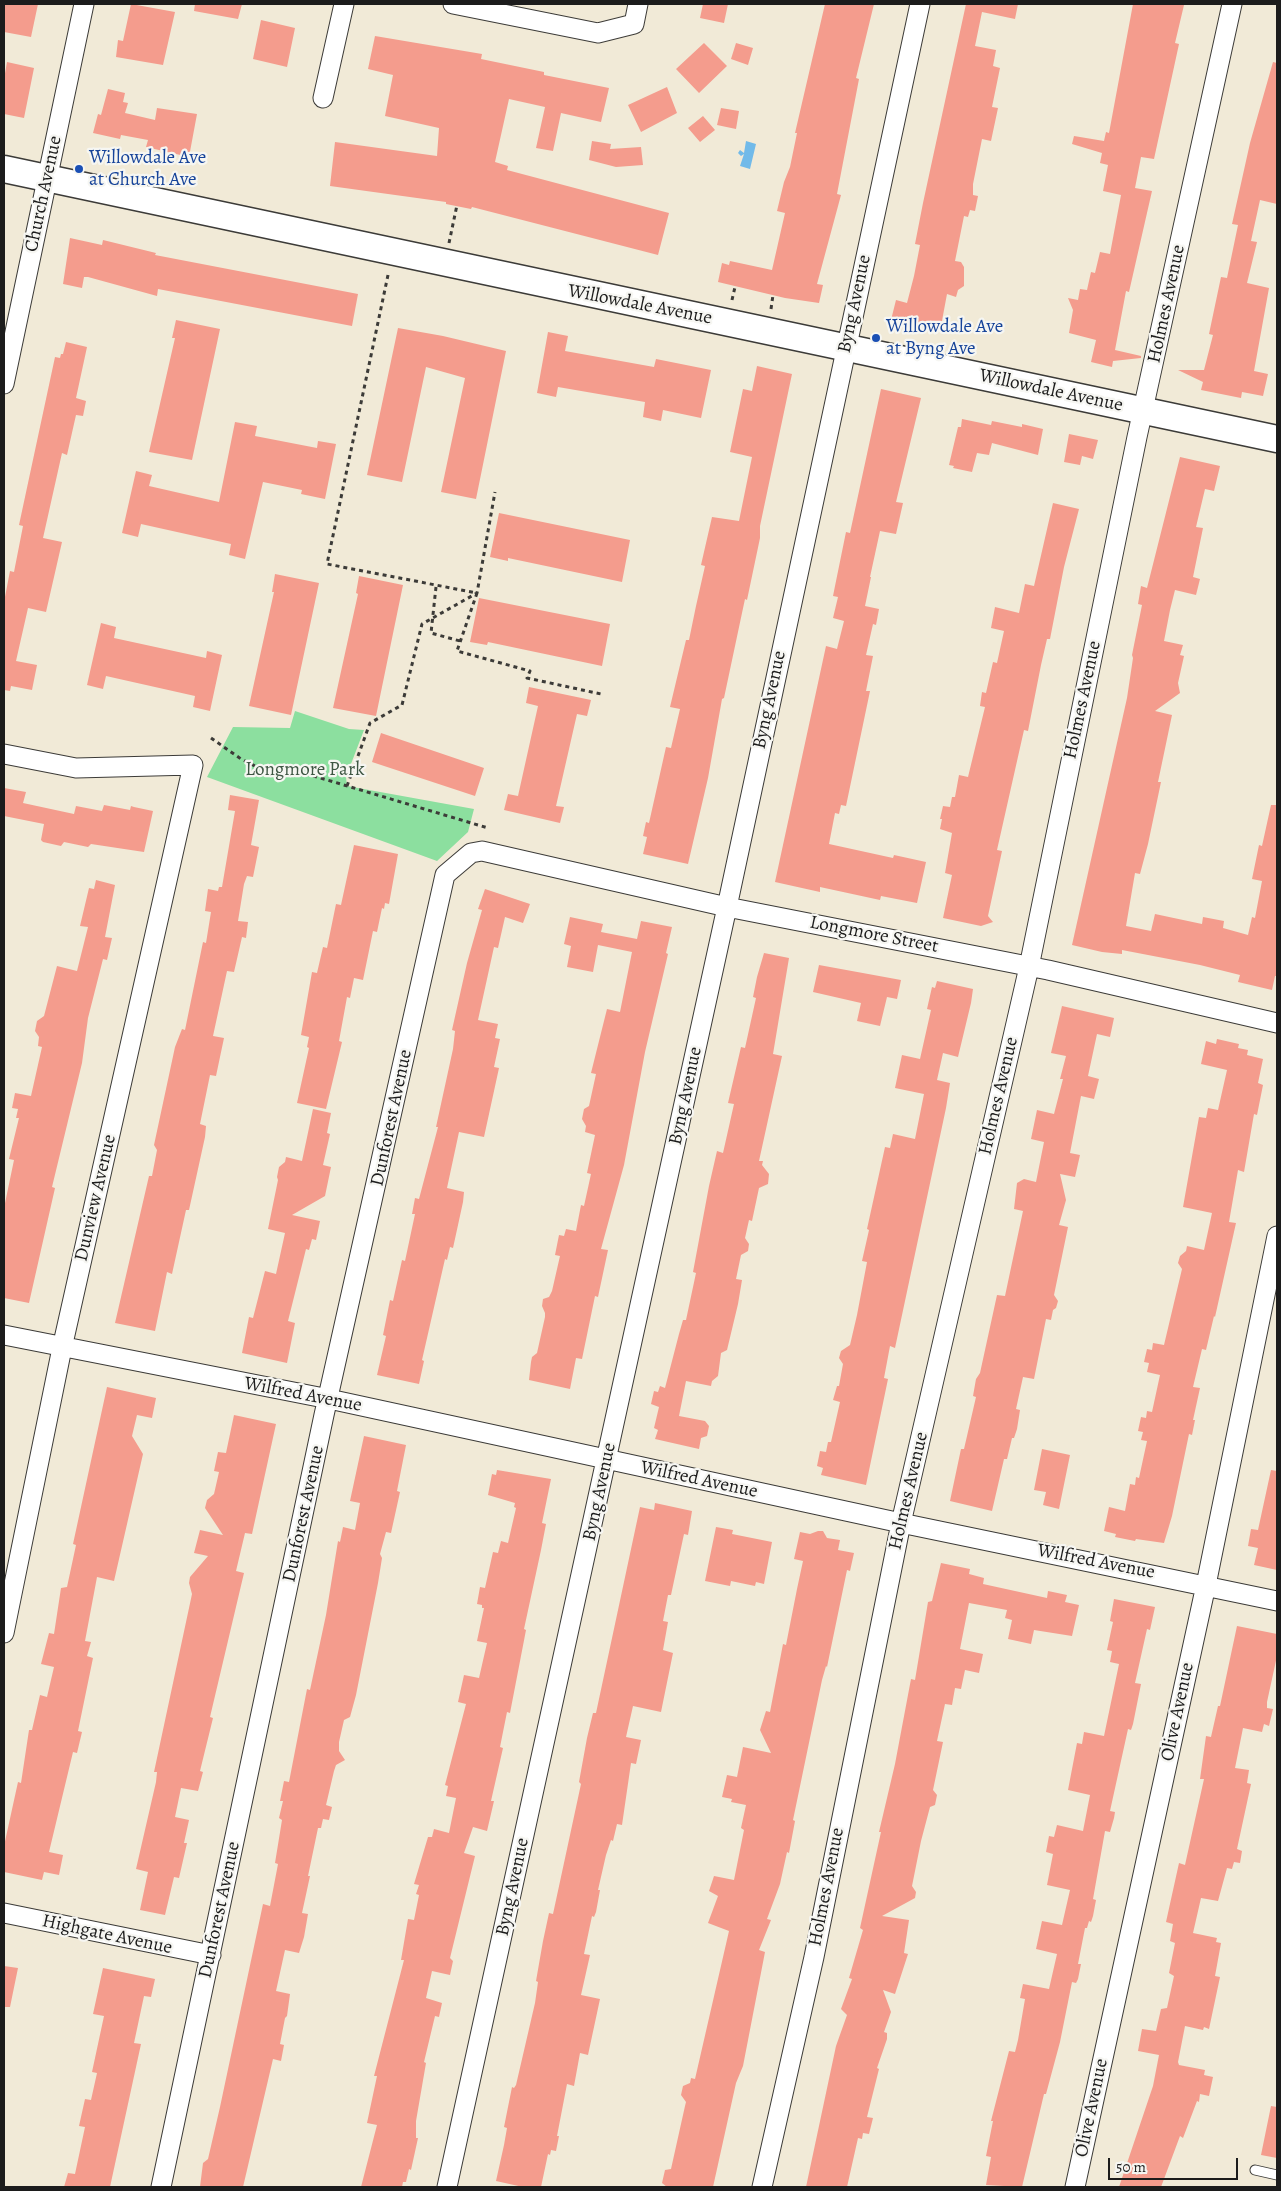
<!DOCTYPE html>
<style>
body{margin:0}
#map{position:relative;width:1281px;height:2191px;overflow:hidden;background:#f1ead7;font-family:Alegreya,serif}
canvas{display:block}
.frame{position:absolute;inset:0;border:5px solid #1c1c1c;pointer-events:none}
.scale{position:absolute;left:1108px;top:2158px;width:130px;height:22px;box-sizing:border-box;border:2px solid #1c1c1c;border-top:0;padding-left:6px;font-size:15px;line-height:18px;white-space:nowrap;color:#1c1c1c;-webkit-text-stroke:4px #f6f6f2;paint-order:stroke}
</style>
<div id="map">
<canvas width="1281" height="2191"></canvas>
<div class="frame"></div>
<div class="scale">50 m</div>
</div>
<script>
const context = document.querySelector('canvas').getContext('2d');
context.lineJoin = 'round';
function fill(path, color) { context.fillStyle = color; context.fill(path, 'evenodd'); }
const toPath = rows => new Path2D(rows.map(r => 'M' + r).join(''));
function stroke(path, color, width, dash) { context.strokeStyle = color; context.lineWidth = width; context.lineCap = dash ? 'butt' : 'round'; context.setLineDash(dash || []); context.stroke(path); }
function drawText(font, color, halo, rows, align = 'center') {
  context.font = font + ' Alegreya,serif'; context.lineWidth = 4.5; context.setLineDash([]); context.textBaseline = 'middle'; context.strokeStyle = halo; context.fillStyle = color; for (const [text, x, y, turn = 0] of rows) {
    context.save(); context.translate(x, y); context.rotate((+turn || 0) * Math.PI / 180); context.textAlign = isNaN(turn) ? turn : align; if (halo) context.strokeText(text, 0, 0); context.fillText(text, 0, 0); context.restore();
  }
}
fill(toPath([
 [295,711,349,729,364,730,346,777,347,786,474,809,468,832,437,861,207,777,233,727,290,728]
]), '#8cdf9f');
fill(toPath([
 [746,141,756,144,750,169,740,166,744,154,741,156,738,153,740,150,744,153]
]), '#71bae9');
fill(toPath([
 [4,4,38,4,31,37,4,32],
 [131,4,175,12,163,65,116,57,118,40,123,41],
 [195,4,242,4,238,19,194,11],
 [703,4,728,4,724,23,700,18],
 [825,4,874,4,856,78,859,79,837,194,841,195,817,284,823,285,819,303,785,298,718,282,722,263,729,265,730,261,772,270,785,213,777,211,784,182,790,167,797,133,795,133],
 [966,4,1018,4,1015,19,982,12,975,46,996,50,993,66,1000,68,992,107,998,108,991,141,982,139,973,184,973,195,978,196,975,211,970,210,968,217,964,216,955,261,961,262,964,267,964,286,958,290,956,297,947,294,941,326,926,323,925,327,891,320,896,300,907,303,914,276,920,245,915,244,923,203],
 [1133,4,1184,5,1175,43,1179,44,1154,159,1141,157,1135,188,1152,191,1129,292,1126,291,1115,350,1141,356,1141,358,1113,361,1112,367,1091,362,1096,340,1069,333,1073,310,1068,298,1078,300,1080,289,1087,290,1091,272,1095,273,1100,252,1110,254,1121,195,1103,191,1108,165,1100,163,1102,153,1072,144,1074,136,1104,141,1106,132,1109,133],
 [261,20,295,28,287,67,253,59],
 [375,36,482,54,481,59,544,72,544,75,609,88,601,122,561,113,553,151,536,148,545,107,509,99,495,162,508,166,507,170,669,213,658,255,472,207,471,209,446,204,446,202,330,186,335,142,437,156,439,128,385,116,393,75,368,69],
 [704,43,727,66,699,93,676,69],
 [736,43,753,48,748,65,731,59],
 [7,62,34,68,24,118,4,114,4,79],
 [1273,62,1277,63,1277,204,1260,200,1251,241,1257,242,1247,283,1269,288,1254,371,1268,374,1263,396,1242,392,1241,398,1201,390,1203,382,1178,370,1204,370,1213,335,1209,334,1221,277,1227,278,1238,225,1232,224,1250,143],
 [667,87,677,113,641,132,628,105],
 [108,89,125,93,123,102,128,103,125,113,155,120,157,108,197,114,189,157,146,147,148,140,121,135,120,139,93,133,98,114,101,115],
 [721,108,739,111,736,129,717,125],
 [703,116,715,130,700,142,688,128],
 [592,141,611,144,610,149,641,147,643,165,616,167,589,160],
 [70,238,102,245,103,240,156,253,155,255,358,294,352,326,158,289,157,296,88,277,84,277,82,288,63,284],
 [176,320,220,329,192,460,149,452,175,338,172,338],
 [398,328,443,336,506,351,476,499,441,492,465,378,426,367,402,482,367,475],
 [548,332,568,336,565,351,654,367,656,359,711,370,701,418,663,410,661,421,643,417,645,402,558,387,556,397,537,393],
 [66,342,87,347,76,398,86,401,83,416,76,415,67,455,62,453,43,538,62,542,46,612,28,608,16,661,37,665,32,690,11,686,10,691,4,690,4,602,10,571,14,572,23,526,19,525,55,357,60,358,61,354,63,354],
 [757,366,792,374,760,526,760,538,747,600,745,599,742,613,724,698,722,699,708,778,688,864,643,854,647,837,643,836,646,822,649,823,666,747,671,748,680,709,670,707,686,640,689,640,696,606,705,566,701,565,712,517,739,521,752,457,730,452,743,389,752,391],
 [881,389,921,398,896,502,903,503,896,534,880,531,870,577,871,577,865,606,879,609,876,625,873,624,866,655,873,656,866,691,870,691,846,806,841,805,839,814,835,813,829,844,893,858,894,855,926,862,917,903,881,896,880,900,820,887,820,892,775,882,826,646,837,649,844,621,833,618,838,597,833,596,835,586,846,532,850,533],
 [962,419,991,425,992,421,1022,427,1022,424,1043,429,1038,455,992,443,989,455,977,453,972,472,953,468,954,466,949,465,958,427,961,427],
 [235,422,257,426,255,436,317,448,318,441,336,444,325,499,301,494,302,490,263,482,245,559,229,555,231,544,141,524,138,537,122,533,136,471,152,475,149,486,219,502],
 [1069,434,1098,440,1093,459,1082,456,1080,465,1064,462],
 [1180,457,1220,466,1214,491,1205,489,1196,527,1203,528,1193,577,1200,579,1196,595,1175,590,1170,610,1164,641,1183,645,1180,655,1184,656,1178,683,1180,693,1155,711,1172,715,1158,782,1161,782,1148,844,1140,874,1135,873,1126,926,1151,931,1155,914,1202,924,1203,917,1224,921,1223,928,1248,935,1252,917,1255,918,1262,881,1252,879,1259,845,1262,846,1271,805,1277,805,1277,976,1275,976,1272,990,1238,982,1240,975,1200,965,1122,950,1122,954,1102,952,1072,945,1127,698,1133,658,1132,655,1142,605,1138,604,1141,586,1147,588],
 [1053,503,1079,509,1064,567,1050,639,1047,639,1041,665,1028,731,1024,730,997,850,1002,851,988,916,993,922,981,926,943,918,952,875,945,873,952,833,940,829,942,819,940,819,943,806,950,807,952,797,955,797,959,775,968,777,985,707,980,706,982,692,986,693,993,662,997,663,1004,631,991,628,995,607,1019,613,1025,584,1034,586],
 [499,513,630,540,622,582,508,558,508,561,490,557],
 [275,574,319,583,291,715,249,706,274,592,272,592],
 [359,576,403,585,376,716,333,708,358,594,356,593],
 [479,598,610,624,602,666,488,642,487,645,470,642],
 [101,623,116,627,114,638,206,658,207,651,222,655,210,711,193,707,195,696,106,676,103,689,87,685],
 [529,687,591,700,587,716,577,714,556,806,564,807,560,823,504,810,508,794,518,796,538,706,526,703],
 [381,733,484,768,475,796,372,762],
 [4,788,26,792,23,803,74,814,76,806,102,811,104,805,130,810,131,806,134,807,153,811,144,852,91,844,88,847,64,842,61,846,43,842,41,840,44,824,4,816],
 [230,795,259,800,251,845,259,847,253,877,247,876,244,884,238,921,248,922,246,938,242,937,234,972,227,971,213,1036,224,1038,216,1076,210,1075,200,1124,206,1126,205,1137,189,1210,186,1210,172,1274,167,1272,155,1331,115,1323,149,1176,152,1176,157,1150,154,1145,175,1047,182,1029,185,1030,203,942,206,943,211,912,205,911,208,889,218,891,219,887,222,887,235,811,228,810],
 [354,845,398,854,389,904,385,903,384,909,382,908,377,932,373,931,363,980,354,978,350,998,347,997,339,1041,342,1042,326,1109,297,1103,309,1048,307,1047,309,1037,301,1035,312,972,317,973,323,947,327,948,336,904,341,905],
 [96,880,115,885,105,937,112,938,107,960,103,959,88,1018,82,1063,52,1187,55,1188,29,1303,4,1298,4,1208,14,1160,9,1159,19,1118,16,1118,18,1109,12,1108,15,1093,31,1096,42,1047,38,1046,39,1037,35,1031,37,1021,44,1016,57,966,77,971,88,927,80,926,89,888,94,889],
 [485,889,530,904,523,923,505,917,498,948,494,947,478,1020,498,1024,495,1038,500,1039,494,1067,499,1068,484,1137,459,1132,447,1188,464,1192,463,1202,453,1248,450,1247,447,1260,445,1259,422,1360,424,1361,419,1384,377,1375,386,1336,383,1335,390,1300,393,1301,402,1260,405,1261,415,1214,412,1214,415,1198,419,1199,438,1127,436,1127,453,1049,455,1031,452,1030,467,963,482,910,478,909],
 [570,917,603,924,601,932,637,939,641,921,672,927,666,953,668,954,645,1052,624,1165,601,1249,608,1250,598,1297,595,1296,582,1359,576,1358,570,1389,529,1380,531,1362,532,1357,537,1353,545,1317,545,1313,542,1306,543,1299,549,1297,552,1291,560,1256,555,1255,559,1235,564,1236,566,1229,576,1231,581,1205,584,1206,591,1174,587,1173,595,1135,585,1132,586,1126,582,1119,584,1109,589,1106,596,1074,591,1073,607,1009,620,1012,632,952,598,945,593,972,567,967,571,946,564,944],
 [764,953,789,958,773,1054,782,1056,759,1161,763,1161,762,1165,769,1174,768,1184,759,1188,752,1221,749,1220,745,1238,749,1244,748,1251,741,1255,736,1279,742,1280,738,1304,727,1350,721,1353,718,1376,712,1381,711,1386,686,1381,679,1416,705,1421,709,1426,707,1436,701,1438,699,1449,655,1439,658,1430,654,1428,659,1407,651,1404,654,1391,658,1392,660,1386,665,1388,679,1334,683,1320,686,1320,696,1273,693,1272,709,1186,717,1151,723,1153,734,1104,728,1103,741,1047,745,1048,756,998,753,997,757,977],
 [819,965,901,980,897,999,887,997,880,1026,857,1021,861,1003,813,992],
 [937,981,973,989,971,1003,958,1057,943,1053,937,1080,950,1083,946,1108,895,1348,890,1346,884,1378,888,1379,866,1485,821,1475,823,1468,817,1466,820,1451,826,1452,828,1442,831,1442,840,1402,833,1400,837,1386,839,1386,843,1364,839,1358,841,1351,850,1345,857,1315,867,1262,862,1261,869,1230,867,1229,885,1147,890,1148,893,1134,915,1139,924,1094,895,1088,902,1055,920,1059,931,1010,927,1009,932,987,935,988],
 [1062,1006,1114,1018,1110,1037,1097,1034,1088,1076,1099,1079,1094,1099,1081,1096,1070,1153,1080,1155,1075,1177,1060,1174,1066,1200,1059,1225,1068,1227,1054,1295,1058,1301,1056,1308,1053,1310,1051,1320,1046,1319,1034,1379,1023,1377,1016,1409,1020,1410,1017,1429,1014,1438,1012,1438,1007,1459,1004,1459,992,1511,950,1501,961,1449,964,1449,976,1397,973,1396,976,1379,980,1373,997,1295,1005,1296,1023,1211,1014,1209,1017,1183,1024,1179,1036,1182,1044,1142,1031,1139,1037,1110,1054,1114,1063,1079,1060,1079,1066,1056,1051,1053],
 [1217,1039,1239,1044,1238,1048,1248,1050,1247,1055,1263,1059,1258,1083,1263,1085,1257,1115,1254,1114,1244,1172,1238,1170,1229,1222,1236,1223,1215,1317,1214,1316,1206,1350,1202,1349,1193,1387,1200,1388,1193,1420,1195,1420,1192,1435,1189,1434,1172,1516,1164,1543,1136,1539,1135,1541,1115,1537,1116,1534,1104,1531,1109,1507,1125,1511,1130,1484,1135,1485,1136,1477,1139,1478,1147,1441,1141,1440,1143,1432,1138,1431,1141,1417,1146,1418,1147,1411,1152,1412,1160,1375,1147,1372,1149,1363,1144,1362,1147,1349,1152,1350,1153,1343,1164,1345,1182,1269,1178,1263,1180,1256,1186,1251,1187,1246,1204,1250,1212,1213,1183,1207,1199,1117,1206,1118,1208,1108,1218,1110,1227,1070,1201,1064,1206,1041,1216,1044],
 [313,1109,331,1113,327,1133,330,1134,323,1165,331,1167,325,1196,292,1215,320,1221,316,1240,312,1239,309,1250,306,1249,288,1321,295,1323,287,1363,242,1353,249,1317,253,1318,265,1271,276,1274,285,1233,268,1229,278,1180,277,1177,279,1167,285,1162,286,1157,302,1161],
 [107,1387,156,1398,152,1418,137,1415,132,1436,143,1454,114,1581,97,1577,85,1641,91,1642,87,1656,93,1658,78,1731,82,1732,77,1753,73,1752,49,1852,63,1855,59,1875,44,1872,42,1880,4,1872,4,1846,18,1782,21,1783,29,1730,32,1730,40,1695,47,1697,54,1667,41,1664,49,1633,54,1634,61,1588,67,1587,76,1545,73,1544],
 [234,1415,276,1424,252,1534,245,1533,236,1571,244,1573,210,1717,213,1718,200,1771,203,1772,198,1791,181,1788,175,1817,189,1820,184,1843,187,1843,179,1878,174,1877,165,1915,140,1910,148,1872,136,1869,156,1782,157,1772,154,1772,192,1594,189,1583,190,1577,208,1556,194,1553,200,1530,223,1535,205,1508,207,1500,214,1494,219,1472,214,1471,218,1452,226,1453],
 [364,1436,406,1445,397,1491,400,1492,391,1533,386,1532,380,1554,382,1558,378,1583,356,1695,350,1717,344,1720,339,1742,339,1751,345,1760,336,1765,334,1771,326,1805,332,1807,329,1820,323,1819,321,1828,318,1828,308,1876,310,1876,302,1913,308,1914,304,1937,299,1953,285,1950,276,1991,290,1994,287,2016,285,2018,280,2044,284,2045,281,2061,273,2059,243,2187,200,2187,203,2163,208,2159,220,2107,263,1904,270,1906,278,1864,275,1863,282,1820,279,1818,283,1801,280,1801,284,1781,289,1782,307,1689,310,1690,326,1615,338,1541,340,1542,343,1527,355,1530,360,1503,350,1501],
 [1042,1449,1070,1455,1059,1509,1043,1505,1046,1492,1034,1490],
 [497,1470,551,1479,542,1523,546,1524,541,1550,524,1629,526,1630,510,1713,507,1712,500,1747,503,1748,491,1801,494,1801,487,1831,473,1827,464,1853,475,1856,450,1958,453,1961,450,1975,432,1971,426,1998,442,2003,439,2017,435,2016,424,2062,426,2063,416,2121,416,2138,418,2138,411,2170,409,2169,406,2182,403,2182,402,2187,361,2187,377,2125,367,2123,377,2076,374,2076,404,1960,401,1960,408,1919,414,1920,419,1895,416,1894,419,1885,414,1884,428,1837,432,1837,434,1829,449,1833,456,1798,446,1796,448,1786,445,1785,466,1704,458,1702,464,1675,479,1678,487,1643,477,1641,484,1608,482,1608,482,1605,477,1604,480,1587,485,1588,493,1552,498,1553,501,1541,508,1543,516,1508,514,1507,515,1503,488,1495,492,1474,496,1475],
 [1271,1470,1277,1471,1277,1570,1254,1565,1258,1548,1248,1546,1251,1529,1258,1530],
 [655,1503,692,1511,688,1535,684,1534,671,1595,668,1595,663,1621,668,1622,663,1650,673,1653,661,1712,633,1706,626,1737,641,1740,636,1764,631,1763,622,1825,617,1824,613,1841,611,1840,606,1855,598,1890,600,1890,596,1912,594,1917,592,1916,584,1954,590,1955,581,1995,600,1999,588,2055,580,2053,574,2086,567,2084,557,2136,559,2136,556,2151,551,2150,550,2155,548,2154,541,2187,523,2187,496,2181,504,2145,507,2128,504,2127,512,2087,514,2088,516,2085,535,2003,538,1982,536,1981,543,1941,549,1913,553,1914,581,1784,579,1782,587,1738,593,1713,596,1713,640,1507,654,1510],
 [716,1527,733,1530,732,1534,772,1542,764,1584,756,1582,755,1586,731,1581,730,1586,705,1581],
 [818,1531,823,1531,827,1538,840,1540,838,1550,854,1553,850,1571,847,1570,827,1667,826,1666,822,1680,793,1820,795,1821,789,1853,787,1852,780,1884,767,1919,771,1920,759,1950,765,1952,743,2066,736,2083,713,2187,667,2187,662,2183,665,2170,671,2169,685,2106,686,2102,681,2095,683,2086,690,2083,691,2078,695,2079,729,1931,708,1923,718,1896,709,1891,714,1876,734,1880,744,1830,741,1828,746,1805,731,1802,732,1799,722,1797,727,1775,737,1777,743,1747,771,1753,760,1730,766,1711,770,1712,783,1644,786,1645,797,1589,803,1561,794,1559,800,1532,810,1534],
 [941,1563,970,1569,969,1574,984,1578,983,1584,1047,1598,1048,1591,1067,1595,1065,1602,1079,1605,1072,1636,1034,1630,1031,1644,1008,1639,1012,1620,1005,1618,1007,1610,969,1603,960,1649,983,1654,979,1673,965,1670,961,1689,955,1688,952,1705,945,1704,937,1741,943,1742,933,1790,937,1795,935,1805,930,1807,921,1841,912,1886,916,1892,915,1898,882,1916,909,1920,904,1953,908,1954,895,1994,883,1990,891,2012,884,2032,887,2033,887,2039,877,2068,879,2069,867,2117,873,2118,869,2134,863,2133,862,2139,858,2138,847,2187,806,2187,836,2046,847,2015,841,2009,852,1979,849,1978,863,1930,860,1928,881,1832,879,1832,895,1764,911,1679,915,1680,928,1602,932,1601],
 [1114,1599,1155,1607,1150,1630,1147,1629,1135,1683,1141,1684,1133,1724,1131,1730,1128,1729,1110,1811,1115,1812,1114,1818,1110,1832,1105,1831,1093,1899,1096,1900,1093,1916,1091,1922,1089,1921,1087,1928,1085,1928,1078,1964,1081,1964,1078,1979,1076,1983,1072,1982,1060,2042,1046,2094,1044,2094,1022,2187,986,2185,991,2157,986,2156,993,2121,991,2121,1009,2051,1015,2052,1018,2040,1025,1999,1020,1998,1023,1984,1049,1989,1057,1954,1036,1949,1042,1921,1062,1925,1070,1890,1047,1885,1053,1854,1046,1852,1049,1836,1054,1837,1057,1825,1083,1831,1090,1795,1068,1790,1077,1743,1082,1744,1084,1732,1104,1736,1119,1664,1110,1662,1112,1651,1107,1650,1113,1622,1110,1621],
 [1237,1626,1277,1634,1277,1656,1267,1702,1267,1708,1273,1709,1269,1726,1264,1724,1262,1732,1243,1728,1235,1768,1249,1770,1247,1783,1251,1784,1237,1849,1242,1851,1240,1863,1234,1862,1232,1869,1227,1868,1218,1901,1201,1898,1193,1933,1217,1938,1216,1942,1221,1943,1215,1976,1220,1977,1209,2029,1204,2027,1203,2030,1185,2026,1178,2062,1179,2065,1205,2070,1204,2075,1213,2077,1209,2096,1200,2094,1199,2102,1197,2101,1183,2138,1180,2136,1161,2187,1119,2187,1153,2086,1159,2055,1138,2051,1142,2029,1156,2031,1161,2009,1167,2008,1174,1976,1169,1973,1175,1943,1170,1941,1173,1924,1166,1922,1179,1863,1185,1865,1204,1779,1200,1779,1206,1736,1211,1737,1218,1706,1220,1706],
 [4,1966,18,1968,10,2007,4,2007],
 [103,1968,155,1979,151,1997,144,1996,134,2043,141,2044,110,2187,64,2187,68,2173,75,2174,85,2127,79,2126,85,2099,91,2100,97,2073,92,2072,104,2016,93,2014],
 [1271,2106,1277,2107,1277,2158,1261,2155]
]), '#f49c8d');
const lane = toPath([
 [1255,2170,1277,2175]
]);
const street = toPath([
 [453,4,598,33,634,24,638,4],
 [323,98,344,4],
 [4,384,84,4],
 [4,754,76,768,193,765,62,1348,4,1633],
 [4,1335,329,1399,901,1523,1277,1601],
 [4,1913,211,1955],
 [161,2187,324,1415,445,875,471,853,482,851,727,907,1048,970,1277,1023],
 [447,2187,727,907,920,4],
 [762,2187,814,1957,901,1523,1029,967,1137,437,1232,4],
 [1075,2187,1206,1585,1277,1236]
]);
const secondary = toPath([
 [4,169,1277,439]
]);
stroke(lane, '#3c3b38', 11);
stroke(street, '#3c3b38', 21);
stroke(secondary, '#3c3b38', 29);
stroke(toPath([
 [449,243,457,205],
 [388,275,327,564,477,593,457,651,530,671,527,678,601,694],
 [732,300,735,287],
 [771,309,773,295],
 [436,587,431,633,460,641],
 [211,738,241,759,259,768,287,768,488,828],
 [347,786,370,723,402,705,422,624,477,593,495,492]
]), '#3c3b38', 3, [4, 4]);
stroke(lane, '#fff', 9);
stroke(street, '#fff', 19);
stroke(secondary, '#fff', 26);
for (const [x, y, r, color] of [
 [79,169,5,"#1a4fb4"],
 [876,338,5,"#1a4fb4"]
]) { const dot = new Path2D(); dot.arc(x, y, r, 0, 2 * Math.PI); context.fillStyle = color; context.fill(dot); stroke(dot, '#f6f6f2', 2); }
drawText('19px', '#164399', '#f6f6f2', [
 ["Willowdale Ave",89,158],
 ["at Church Ave",89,180],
 ["Willowdale Ave",886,327],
 ["at Byng Ave",886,349]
], 'left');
drawText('19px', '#1c1c1c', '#f6f6f2', [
 ["Church Avenue",44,194,-78],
 ["Byng Avenue",855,304,-78],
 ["Holmes Avenue",1167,304,-78],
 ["Willowdale Avenue",640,305,11],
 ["Willowdale Avenue",1051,391,12],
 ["Byng Avenue",770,700,-78],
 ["Holmes Avenue",1083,700,-78],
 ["Longmore Street",874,935,11],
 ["Byng Avenue",686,1096,-78],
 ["Holmes Avenue",999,1096,-77],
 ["Dunforest Avenue",392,1118,-78],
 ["Dunview Avenue",96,1198,-77],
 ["Wilfred Avenue",303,1395,11],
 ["Wilfred Avenue",699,1480,12],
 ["Holmes Avenue",909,1491,-77],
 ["Byng Avenue",600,1492,-78],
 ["Dunforest Avenue",304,1514,-78],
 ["Wilfred Avenue",1096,1562,11],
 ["Olive Avenue",1178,1712,-78],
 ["Byng Avenue",513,1887,-78],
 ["Holmes Avenue",827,1887,-79],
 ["Dunforest Avenue",220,1910,-78],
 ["Highgate Avenue",107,1935,12],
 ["Olive Avenue",1092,2108,-78]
]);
drawText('19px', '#3e5643', '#f6f6f2', [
 ["Longmore Park",305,770]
]);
</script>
